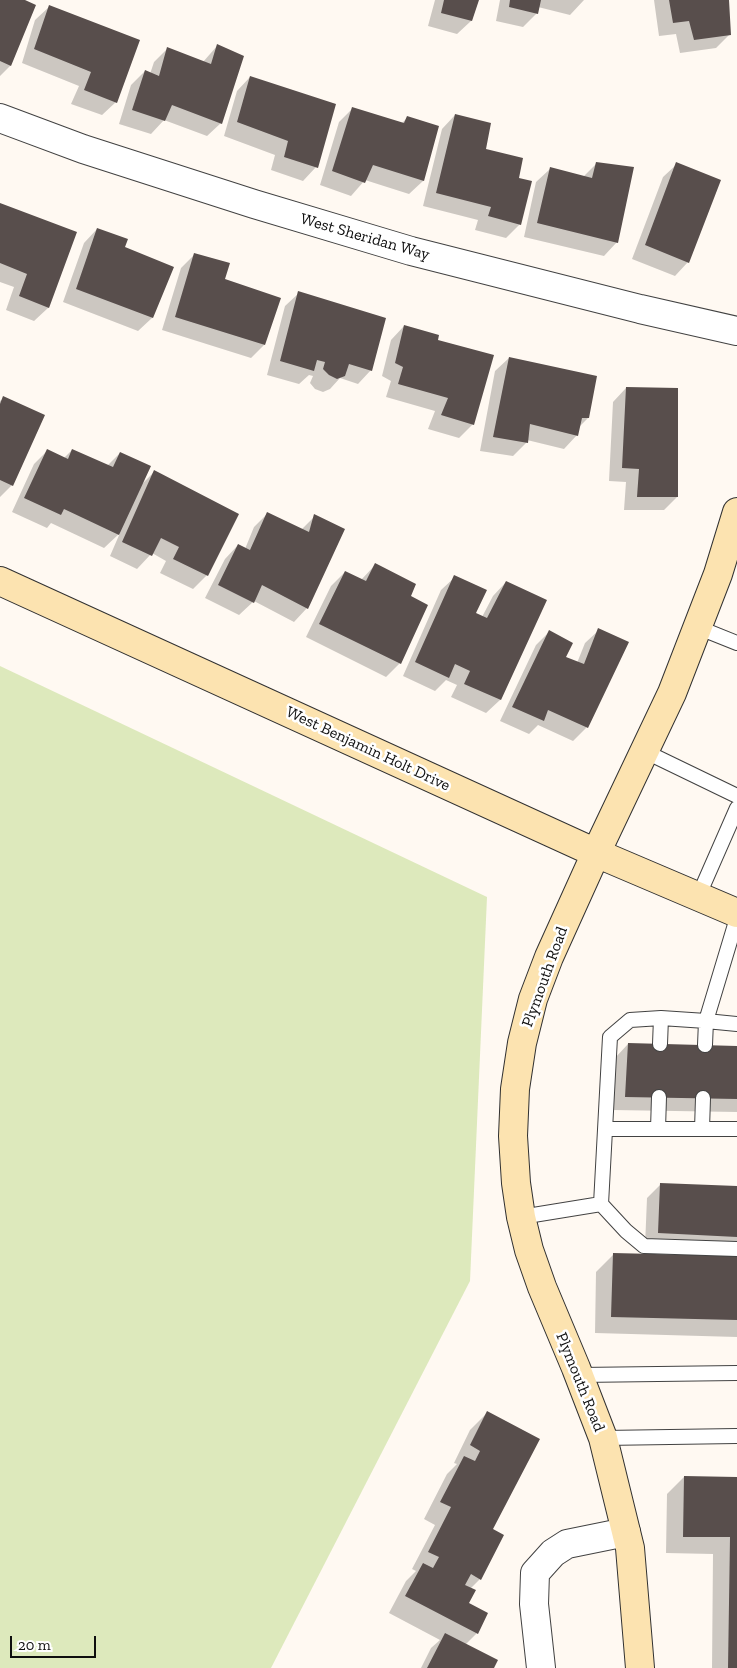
<!DOCTYPE html>
<style>
body{margin:0}
#map{position:relative;width:737px;height:1668px;overflow:hidden;background:#fff9f2;font-family:"Zilla Slab",serif}
canvas{display:block}
.scale{position:absolute;left:10px;top:1636px;width:86px;height:22px;box-sizing:border-box;border:2px solid #0f0f0f;border-top:0;padding-left:6px;font-size:15px;line-height:18px;white-space:nowrap;color:#0f0f0f;-webkit-text-stroke:4px #fff;paint-order:stroke}
</style>
<div id="map">
<canvas width="737" height="1668"></canvas>
<div class="scale">20 m</div>
</div>
<script>
const context = document.querySelector('canvas').getContext('2d');
context.lineJoin = 'round';
function fill(path, color) { context.fillStyle = color; context.fill(path, 'evenodd'); }
const toPath = rows => new Path2D(rows.map(r => 'M' + r).join(''));
function stroke(path, color, width, dash) { context.strokeStyle = color; context.lineWidth = width; context.lineCap = dash ? 'butt' : 'round'; context.setLineDash(dash || []); context.stroke(path); }
function drawText(font, color, halo, rows, align = 'center') {
  context.font = font + ' "Zilla Slab",serif'; context.lineWidth = 5; context.setLineDash([]); context.textBaseline = 'middle'; context.strokeStyle = halo; context.fillStyle = color; for (const [text, x, y, turn = 0] of rows) {
    context.save(); context.translate(x, y); context.rotate((+turn || 0) * Math.PI / 180); context.textAlign = isNaN(turn) ? turn : align; if (halo) context.strokeText(text, 0, 0); context.fillText(text, 0, 0); context.restore();
  }
}
fill(toPath([
 [0,666,487,897,470,1281,271,1668,0,1668]
]), '#dde9bc');
fill(toPath([
 [0,0,22,0,34,6,10,66,0,76],
 [435,0,477,0,471,21,457,34,428,26],
 [500,0,584,0,570,15,538,7,537,13,523,27,496,21],
 [654,0,728,0,730,34,716,48,680,53,676,34,659,36],
 [49,7,116,102,102,115,71,104,79,86,22,63,35,20],
 [217,46,221,123,207,136,164,120,151,134,119,124,131,85,145,71,150,74,154,62,168,48,203,62],
 [250,77,316,167,303,181,271,170,275,155,224,136,237,91],
 [352,109,402,123,407,118,437,127,423,181,409,194,365,180,351,196,320,185,339,122],
 [455,115,485,150,518,179,520,224,506,238,475,230,478,220,423,206,442,129],
 [597,163,617,242,604,256,524,237,536,182,550,169,583,177],
 [677,164,688,262,675,276,632,259,663,177],
 [0,204,75,233,48,308,34,321,6,310,14,287,0,282],
 [97,229,124,248,152,318,138,331,63,302,84,243],
 [195,254,223,280,264,345,251,358,162,330,181,268],
 [299,293,371,370,358,384,340,378,330,389,323,392,315,389,310,383,313,376,309,375,299,384,267,375,285,306],
 [404,326,437,340,473,424,459,438,428,429,435,411,386,397,391,381,382,376,391,340],
 [509,358,588,418,579,427,577,435,564,449,527,440,526,443,513,456,480,451,495,371],
 [626,388,677,497,664,510,624,510,626,482,609,481,613,402],
 [4,398,12,485,0,497,0,401],
 [72,450,107,466,120,453,142,484,155,471,207,575,193,589,160,573,166,561,152,553,137,569,110,556,120,533,104,548,51,523,47,528,12,512,34,464,47,451,64,458],
 [268,513,301,530,315,516,307,608,294,622,254,601,239,615,205,598,225,559,238,545,245,549,254,527],
 [376,564,409,597,400,663,386,677,306,637,331,586,345,572,361,580],
 [455,577,475,614,482,617,493,596,506,582,545,601,500,700,486,713,451,697,457,685,446,680,435,691,403,676,441,590],
 [599,630,628,643,586,728,573,741,538,725,529,734,500,721,536,645,549,632,565,657,577,663,585,643],
 [628,1044,737,1047,737,1112,612,1110,615,1058],
 [661,1184,737,1188,737,1251,645,1246,647,1198],
 [613,1255,737,1257,737,1337,595,1333,596,1272],
 [487,1413,491,1529,480,1579,470,1589,467,1603,477,1633,465,1645,493,1668,421,1668,431,1648,440,1640,389,1613,406,1581,416,1571,412,1569,435,1525,424,1519,447,1474,457,1464,454,1463,470,1430],
 [684,1477,737,1478,737,1668,712,1668,713,1554,666,1553,667,1494]
]), '#0003');
fill(toPath([
 [0,0,25,0,36,5,11,66,0,61],
 [444,0,479,0,472,21,441,13],
 [510,0,541,0,538,14,509,7],
 [669,0,729,0,731,35,694,40,689,21,673,23],
 [49,5,140,40,117,103,84,90,91,72,34,49],
 [217,44,244,56,222,124,172,105,165,121,132,110,145,70,159,76,167,47,211,64],
 [250,76,336,104,318,168,284,157,288,141,237,122],
 [352,107,404,123,407,116,439,126,424,181,373,165,365,183,332,171],
 [455,114,491,123,486,149,523,158,519,178,532,181,521,225,488,216,491,207,436,193],
 [596,162,634,167,618,243,537,223,550,167,592,178],
 [676,162,721,180,689,263,645,245],
 [0,203,77,232,49,308,19,296,27,274,0,263],
 [97,228,128,239,125,247,174,267,153,318,76,289],
 [194,253,230,263,225,279,281,298,265,345,175,317],
 [298,291,386,318,372,371,349,364,345,376,337,379,329,375,323,369,325,362,317,360,314,371,280,361],
 [404,325,439,335,438,340,494,355,474,425,441,415,448,398,398,384,403,367,395,363],
 [509,357,597,376,589,418,582,418,578,436,530,424,528,443,493,437],
 [626,387,678,388,678,497,637,497,639,469,622,468],
 [3,396,45,415,13,486,0,480,0,404],
 [47,449,68,459,72,449,113,467,120,452,151,466,119,535,64,509,61,515,24,498],
 [154,470,239,514,208,576,173,559,179,547,161,538,152,556,122,542],
 [267,512,309,532,314,514,345,529,308,609,262,585,254,603,218,585,238,544,250,550],
 [375,563,416,584,411,596,428,605,401,664,319,624,345,571,366,581],
 [454,575,487,590,476,613,487,618,506,581,547,600,501,700,464,684,470,671,455,664,449,678,415,662],
 [598,628,629,642,588,728,548,710,544,721,512,707,549,630,573,643,566,657,584,664],
 [628,1043,737,1046,737,1099,625,1097],
 [660,1183,737,1186,737,1237,658,1233],
 [613,1253,737,1256,737,1320,611,1317],
 [487,1411,540,1439,493,1529,504,1535,481,1580,471,1574,465,1585,476,1590,469,1603,488,1613,478,1634,405,1596,423,1563,433,1568,439,1557,428,1552,451,1507,440,1502,464,1456,475,1461,480,1451,470,1445],
 [684,1476,737,1477,737,1668,728,1668,730,1537,683,1537],
 [445,1633,498,1660,494,1668,427,1668]
]), '#584e4c');
const lane = toPath([
 [697,627,737,643],
 [644,751,737,796],
 [698,897,737,808],
 [660,1044,661,1018],
 [705,1045,706,1021,737,1024],
 [605,1129,737,1129],
 [658,1129,659,1097],
 [702,1129,703,1098],
 [601,1204,626,1231,644,1246,737,1249],
 [521,1217,601,1204,610,1037,630,1020,661,1018,706,1021,737,918],
 [579,1375,737,1373],
 [603,1438,737,1436]
]);
const street = toPath([
 [0,118,83,149,254,204,411,251,640,309,737,331],
 [541,1668,534,1604,535,1573,553,1553,567,1544,626,1532]
]);
const secondary = toPath([
 [0,581,596,853,737,913],
 [640,1668,630,1548,603,1438,576,1368,542,1287,529,1250,521,1217,516,1183,513,1136,515,1089,522,1043,533,999,549,957,596,853,672,693,718,574,737,512]
]);
stroke(lane, '#424242', 16);
stroke(street, '#424242', 30);
stroke(secondary, '#313131', 30);
stroke(lane, '#fff', 14);
stroke(street, '#fff', 28);
stroke(secondary, '#fce3b0', 28);
drawText('16px', '#0f0f0f', '#fff', [
 ["West Sheridan Way",365,237,16],
 ["West Benjamin Holt Drive",368,749,25],
 ["Plymouth Road",545,977,-70],
 ["Plymouth Road",580,1382,68]
]);
</script>
